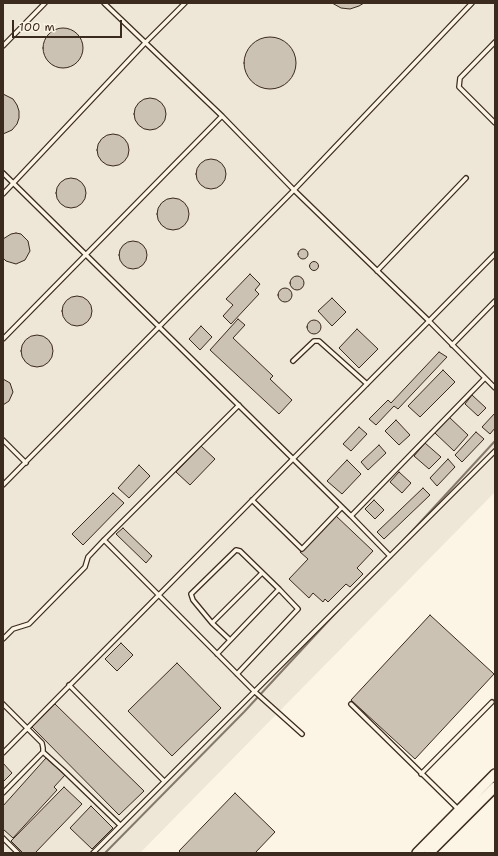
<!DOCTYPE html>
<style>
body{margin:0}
#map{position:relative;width:498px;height:856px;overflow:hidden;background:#fcf5e5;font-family:"Shantell Sans",sans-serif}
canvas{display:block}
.frame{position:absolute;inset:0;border:4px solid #3b2a1e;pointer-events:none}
.scale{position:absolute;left:12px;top:20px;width:110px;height:18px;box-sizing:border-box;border:2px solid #3b2a1e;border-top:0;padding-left:5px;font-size:12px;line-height:14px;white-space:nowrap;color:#3b2a1e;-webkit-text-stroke:3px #fcf5e5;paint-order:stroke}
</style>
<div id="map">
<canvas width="498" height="856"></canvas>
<div class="frame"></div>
<div class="scale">100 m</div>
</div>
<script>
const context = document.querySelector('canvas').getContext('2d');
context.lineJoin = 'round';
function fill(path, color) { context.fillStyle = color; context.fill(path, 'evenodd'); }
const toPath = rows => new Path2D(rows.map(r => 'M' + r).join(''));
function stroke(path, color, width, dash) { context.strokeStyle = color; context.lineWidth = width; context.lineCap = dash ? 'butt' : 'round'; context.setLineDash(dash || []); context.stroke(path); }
fill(toPath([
 [3,3,495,3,495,492,140,853,3,853]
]), '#eee6d6');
stroke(toPath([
 [403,541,495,441],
 [105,853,244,712,345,603]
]), '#85796b', 2);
const building = toPath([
 [332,3,364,3,359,6,350,9,341,8,332,3],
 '43 48a20 20 0 1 1 40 0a20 20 0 1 1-40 0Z',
 '244 63a26 26 0 1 1 52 0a26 26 0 1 1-52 0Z',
 [3,94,13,99,17,105,19,111,19,118,17,124,12,130,3,134,3,94],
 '134 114a16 16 0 1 1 32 0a16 16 0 1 1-32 0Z',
 '97 150a16 16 0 1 1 32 0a16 16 0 1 1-32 0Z',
 '196 174a15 15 0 1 1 30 0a15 15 0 1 1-30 0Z',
 '56 193a15 15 0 1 1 30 0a15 15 0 1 1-30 0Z',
 '157 214a16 16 0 1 1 32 0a16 16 0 1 1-32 0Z',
 [16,233,21,234,28,241,30,251,25,260,16,264,6,261,3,258,3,239,11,234,16,233],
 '119 255a14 14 0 1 1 28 0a14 14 0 1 1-28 0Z',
 '298 254a5 5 0 1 1 10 0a5 5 0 1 1-10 0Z',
 '309.5 266a4.5 4.5 0 1 1 9 0a4.5 4.5 0 1 1-9 0Z',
 [250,274,260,284,255,290,259,294,231,324,223,316,233,305,226,299,250,274],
 '290 283a7 7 0 1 1 14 0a7 7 0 1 1-14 0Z',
 '278 295a7 7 0 1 1 14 0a7 7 0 1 1-14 0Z',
 '62 311a15 15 0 1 1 30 0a15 15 0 1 1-30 0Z',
 [332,298,346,312,332,326,318,311,332,298],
 [238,319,245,325,233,338,273,376,270,379,292,400,279,414,210,350,238,319],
 '307 327a7 7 0 1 1 14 0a7 7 0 1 1-14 0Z',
 [201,326,212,337,200,350,189,339,201,326],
 [357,329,378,349,359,368,339,348,357,329],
 '21 351a16 16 0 1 1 32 0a16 16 0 1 1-32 0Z',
 [439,352,447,357,398,409,394,406,376,425,369,419,388,400,391,403,439,352],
 [443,370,455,382,420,417,408,406,443,370],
 [3,379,10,383,13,392,9,401,3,405,3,379],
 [472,395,486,408,478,416,465,404,472,395],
 [495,413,495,428,490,434,482,427,495,413],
 [449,417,468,435,454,451,435,433,449,417],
 [396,420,410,435,399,445,385,431,396,420],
 [359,427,367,434,351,451,343,444,359,427],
 [476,432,484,439,462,462,455,455,476,432],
 [425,443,441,457,429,469,414,456,425,443],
 [379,445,386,453,368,470,361,462,379,445],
 [201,446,215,459,190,485,176,472,201,446],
 [448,459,455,467,437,486,430,478,448,459],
 [347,460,361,474,342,494,327,481,347,460],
 [139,465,150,476,129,498,118,488,139,465],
 [399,472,411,483,402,493,390,482,399,472],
 [423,488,430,495,384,539,377,532,423,488],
 [113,493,124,503,83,545,72,534,113,493],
 [374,500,384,510,375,519,365,509,374,500],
 [335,515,373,551,357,568,363,574,350,587,346,584,328,602,325,599,323,602,313,593,309,598,289,579,308,559,300,552,335,515],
 [123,528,152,556,146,563,116,534,123,528],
 [430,615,494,674,415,759,351,700,430,615],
 [121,643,133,655,117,671,105,659,121,643],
 [177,663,221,708,172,756,128,711,177,663],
 [55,704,144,791,119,815,32,727,55,704],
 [46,758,65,775,54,787,57,790,13,838,3,829,3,806,46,758],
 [3,763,12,773,3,782,3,763],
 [64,787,82,804,35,853,23,853,11,841,64,787],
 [235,793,275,832,255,853,181,853,179,851,235,793],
 [91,806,113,828,92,849,70,828,91,806]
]);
fill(building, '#ccc2b3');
stroke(building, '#3b2a1e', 1);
const service = toPath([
 [104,3,222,116,294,190,429,321,495,388],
 [495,42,460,78,459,87,495,123],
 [3,46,45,3],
 [3,173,351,516,485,378],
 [3,194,145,43,185,3],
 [377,271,466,178],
 [3,339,222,116],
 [452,345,495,301],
 [293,361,314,341,319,341,367,384],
 [3,440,26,463],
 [3,485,294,190,472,3],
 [252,500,302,549,342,507],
 [351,516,390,556],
 [104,540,254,691,302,734],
 [212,623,193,600,191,594,236,550,240,551,279,589,217,654],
 [3,639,13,629,29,624,85,567,88,557,104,540,239,405],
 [230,640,212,623,262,573],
 [237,674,298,609,279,589],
 [69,685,164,781],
 [3,704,42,743,43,748,43,752,3,793],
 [351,704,459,810],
 [43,752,63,770,120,825],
 [3,753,495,254],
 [421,774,492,702],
 [3,838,18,853],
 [93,853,495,451]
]);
const secondary = toPath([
 [417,853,495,774],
 [429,853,495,787]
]);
stroke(service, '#3b2a1e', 6);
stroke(secondary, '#3b2a1e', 12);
stroke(service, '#fcf5e5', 3.5);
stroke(secondary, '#fcf5e5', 9);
</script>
